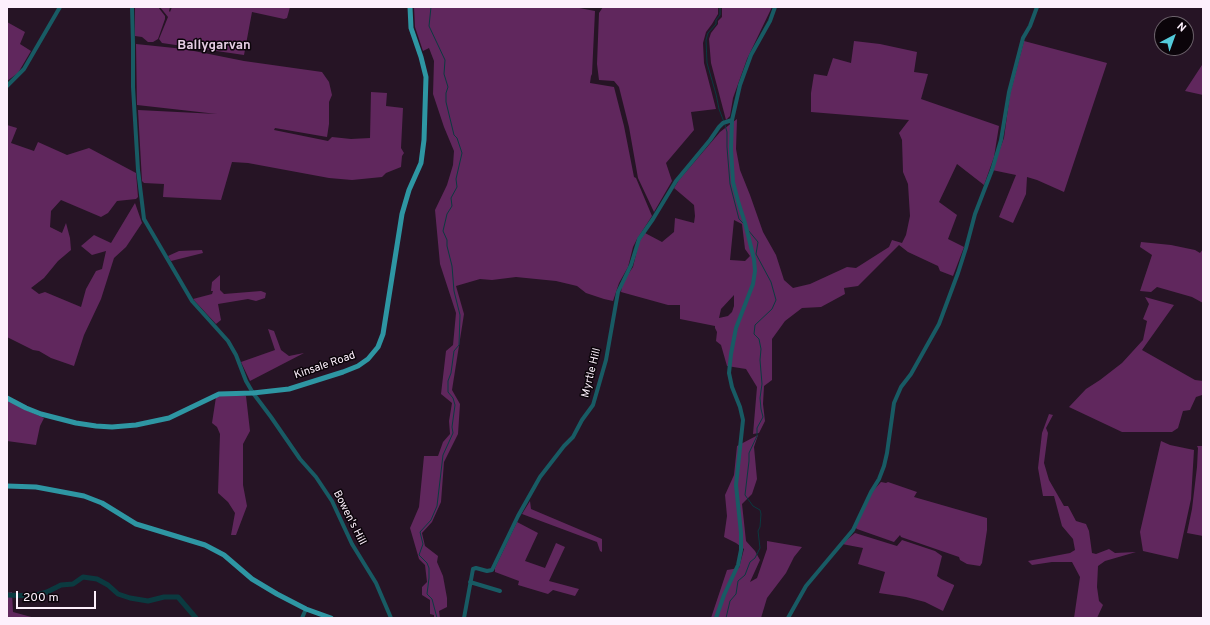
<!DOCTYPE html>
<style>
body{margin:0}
#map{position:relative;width:1210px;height:625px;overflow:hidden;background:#261425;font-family:Overpass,sans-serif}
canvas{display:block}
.frame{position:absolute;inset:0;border:8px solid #fdf0fc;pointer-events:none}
.north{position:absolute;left:1154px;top:16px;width:40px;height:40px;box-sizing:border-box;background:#0b040a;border:1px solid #6c626b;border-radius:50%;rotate:41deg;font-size:11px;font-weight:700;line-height:16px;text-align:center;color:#fdf0fc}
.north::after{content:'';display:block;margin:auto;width:14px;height:18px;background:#53cbdb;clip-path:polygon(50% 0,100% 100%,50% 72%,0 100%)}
.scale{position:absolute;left:16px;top:591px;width:80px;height:18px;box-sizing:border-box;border:2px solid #fdf0fc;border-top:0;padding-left:5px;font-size:12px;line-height:14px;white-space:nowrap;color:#fdf0fc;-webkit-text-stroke:3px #0b040a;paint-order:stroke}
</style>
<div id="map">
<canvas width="1210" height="625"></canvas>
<div class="frame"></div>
<div class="north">N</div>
<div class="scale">200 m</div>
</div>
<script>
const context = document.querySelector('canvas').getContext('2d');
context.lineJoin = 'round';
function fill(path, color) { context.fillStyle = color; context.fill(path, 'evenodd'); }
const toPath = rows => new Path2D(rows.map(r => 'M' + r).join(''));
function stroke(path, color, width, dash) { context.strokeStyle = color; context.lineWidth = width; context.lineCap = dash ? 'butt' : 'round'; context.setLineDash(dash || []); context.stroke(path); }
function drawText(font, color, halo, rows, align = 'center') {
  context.font = font + ' Overpass,sans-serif'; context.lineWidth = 3; context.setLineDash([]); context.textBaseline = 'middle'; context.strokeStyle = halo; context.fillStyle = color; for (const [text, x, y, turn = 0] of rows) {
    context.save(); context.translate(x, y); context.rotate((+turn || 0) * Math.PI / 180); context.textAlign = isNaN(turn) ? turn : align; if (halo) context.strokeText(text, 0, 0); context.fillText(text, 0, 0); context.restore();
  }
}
fill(toPath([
 [135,7,158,7,165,16,165,19,158,39,153,42,148,42,142,37,135,36],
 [160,7,170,7,169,11,170,12,172,7,290,7,287,18,284,19,252,12,244,55,162,43,159,39,168,17],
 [414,7,574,7,595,11,592,74,591,76,590,83,614,87,624,126,634,177,636,178,652,216,637,239,633,247,628,267,619,283,613,301,604,299,586,293,577,286,556,281,516,277,492,280,480,279,456,286,464,314,452,390,460,404,458,434,444,462,441,502,432,522,422,533,425,546,438,556,437,562,443,576,447,598,447,607,439,611,440,618,434,618,434,615,430,614,430,600,422,595,422,587,427,582,425,565,419,559,410,528,419,507,424,456,438,456,443,442,450,434,449,421,452,403,441,394,446,351,453,345,456,313,440,264,435,210,447,185,453,165,454,151,444,127,433,94,434,61,429,48,423,51,415,27],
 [603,7,718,7,718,14,712,24,706,32,703,43,704,63,716,109,691,112,694,130,666,163,672,181,654,212,638,178,629,127,619,87,614,81,599,80,597,64,599,13],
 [722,7,772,7,747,59,733,98,730,116,726,120,711,63,709,39,711,33,718,24,718,21,722,17],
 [7,22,25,32,20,44,31,51,18,73,7,81],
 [854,41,880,44,917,52,914,72,928,74,921,99,999,126,994,157,984,185,957,164,939,202,957,215,948,239,964,247,953,276,940,271,938,266,908,252,899,245,858,286,844,288,845,294,821,307,802,308,785,321,772,339,772,380,764,386,763,404,765,421,759,433,753,434,757,387,746,369,727,366,721,345,716,341,717,332,715,328,715,326,680,319,680,305,668,305,621,292,623,282,633,267,639,242,645,233,662,242,674,232,675,218,694,223,695,216,694,205,674,188,679,180,720,132,737,119,736,149,740,170,750,195,763,232,776,255,784,280,793,288,810,284,847,267,856,268,889,247,892,240,902,243,906,235,910,216,908,184,903,172,902,140,899,133,909,120,811,112,811,93,814,74,827,76,833,58,851,63],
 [734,220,742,224,745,249,750,256,745,261,730,260],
 [734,295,734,306,732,312,728,316,719,318,721,309],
 [1024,41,1107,63,1064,192,1037,180,1027,177,1026,194,1013,223,999,217,1016,175,992,170,1004,138,1010,94],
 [136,44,184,49,244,61,322,72,329,82,332,95,329,102,329,124,327,137,275,128,274,130,328,141,332,137,351,139,370,138,371,92,387,93,386,106,403,108,401,148,404,153,402,156,401,167,386,173,382,177,352,180,329,178,248,163,232,162,221,200,163,197,164,184,144,183,142,181,138,110,217,114,137,105],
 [1203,62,1203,95,1185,91,1202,65],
 [7,125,17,128,11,143,34,151,38,142,67,155,89,148,136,173,138,197,136,199,117,201,108,213,101,217,61,200,51,211,50,227,62,233,66,223,70,238,71,250,58,261,44,278,31,288,39,294,45,292,81,307,86,289,96,271,102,269,106,251,92,255,81,246,94,235,111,243,135,203,142,223,126,247,114,258,101,299,84,335,74,366,51,358,39,351,33,350,7,337],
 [1141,242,1171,245,1195,250,1200,253,1203,249,1203,303,1192,297,1157,287,1151,292,1140,291,1152,255,1140,247],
 [202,250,203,253,171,261,168,256,179,251],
 [220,275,220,290,224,294,261,291,266,293,265,298,256,301,248,299,218,304,221,320,216,324,193,299,212,294,213,291,211,291,212,282],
 [1145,297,1174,305,1142,350,1195,380,1203,381,1203,392,1202,395,1196,397,1190,410,1183,411,1178,428,1172,432,1122,432,1069,407,1086,389,1100,380,1122,363,1143,340,1147,321,1143,319,1149,304],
 [268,329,274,331,281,350,289,356,304,353,250,381,241,362,275,350],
 [228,394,246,396,250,431,243,444,243,485,247,506,236,535,231,535,235,513,228,502,218,493,220,434,217,427,212,423,216,397],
 [7,399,28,411,44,418,40,426,36,445,7,441],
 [1049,414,1053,415,1046,428,1048,433,1044,463,1049,480,1064,506,1068,506,1076,521,1086,524,1089,531,1092,553,1096,554,1109,549,1115,553,1136,552,1105,561,1098,566,1097,587,1099,601,1103,605,1097,618,1074,618,1080,577,1072,562,1052,562,1032,565,1028,561,1070,553,1075,550,1073,539,1062,526,1054,496,1043,496,1038,468,1042,433],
 [758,435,754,447,757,479,752,494,742,504,746,541,755,551,760,560,750,582,757,578,767,549,767,541,802,547,794,557,786,573,767,598,761,618,711,618,727,570,739,568,744,549,736,543,724,537,727,516,725,495,734,475,737,446],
 [1161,441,1170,445,1194,450,1191,499,1178,559,1143,551,1140,532],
 [1197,446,1203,446,1203,536,1187,533,1192,509,1197,467,1198,448],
 [881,482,886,483,888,482,917,492,914,497,987,518,987,530,982,563,980,566,967,564,960,560,959,557,901,537,900,535,894,542,857,529,855,527,872,492],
 [530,501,531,509,602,539,602,552,600,551,597,542,522,514],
 [517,522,538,533,525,561,545,568,556,543,565,547,549,581,579,589,575,596,553,590,548,594,518,585,519,581,495,572,495,568],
 [855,533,897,546,902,540,935,551,942,556,937,576,941,579,954,585,954,586,943,611,925,602,906,597,879,593,885,572,858,564,863,548,842,544],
 [12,592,13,612,35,618,7,618,7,593]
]), '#60275d');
stroke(toPath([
 [431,7,429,26,445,60,444,74,448,87,446,93,446,102,454,135,457,138,462,153,456,179,457,187,451,198,452,206,447,214,443,231,447,240,447,246,452,266,454,291,460,315,459,345,454,351,451,373,448,381,448,392,453,398,455,405,452,427,453,433,443,455,437,506,431,520,420,532,423,544,419,555,427,563,429,568,429,578,427,594,432,599,437,618],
 [720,7,720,15,716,20,716,24,708,33,706,40,707,63,716,94,719,109,724,122],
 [725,125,727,132,727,147,730,184,739,219,744,224],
 [726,618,730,601,736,594,738,581,745,575,750,562,755,558,760,548,758,531,760,527,761,514,760,510,753,506,745,495,749,461,749,453,757,436,757,428,763,417,761,409,760,398,762,384,760,360,761,349,759,339,754,334,755,325,772,309,776,300,771,282,756,254,758,242,748,230]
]), '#0b3a40', 1);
stroke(toPath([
 [7,595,33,596,47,592,61,585,73,584,83,577,97,579,108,585,118,594,130,598,148,601,164,597,178,597,196,618]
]), '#0b3a40', 5);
stroke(toPath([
 [132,7,133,43,133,87,138,170,144,219,192,301,228,341,236,355,246,381,253,393,271,417,300,459,316,477,332,501,352,544,376,583,391,618],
 [7,86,24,69,60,7],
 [470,582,500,591],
 [302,618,306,609],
 [464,618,473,569,476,568,487,571,492,570,518,516,540,477,564,446,573,437,582,420,593,405,606,360,618,292,631,265,639,239,653,219,676,181,710,140,719,127,723,123,732,120],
 [716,618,724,595,738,565,741,550,741,533,736,485,743,420,740,407,732,387,729,373,731,354,736,328,753,284,755,271,754,259,745,223,738,201,733,182,731,149,732,120,740,85,751,55,770,21,775,7],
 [788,618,806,586,853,530,871,492,879,479,884,466,887,453,894,403,901,387,911,374,939,324,958,273,966,248,975,214,992,170,1001,140,1009,92,1023,38,1030,26,1037,7]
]), '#185b64', 4);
stroke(toPath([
 [7,398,26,408,41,414,76,423,96,426,112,427,136,425,169,418,219,394,253,393,289,389,343,372,358,366,368,359,378,347,383,334,402,214,409,190,421,163,424,140,426,77,421,57,411,28,410,7],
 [7,486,36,487,84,496,102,503,136,524,205,545,224,555,252,579,277,594,306,609,331,618]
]), '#2e96a3', 5);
drawText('11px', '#fdf0fc', '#0b040a', [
 ["Kinsale Road",325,366,-19],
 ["Myrtle Hill",592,373,-76],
 ["Bowen's Hill",349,518,63]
]);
drawText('bold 13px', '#e4cbe2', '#0b040a', [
 ["Ballygarvan",214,46]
]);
</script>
